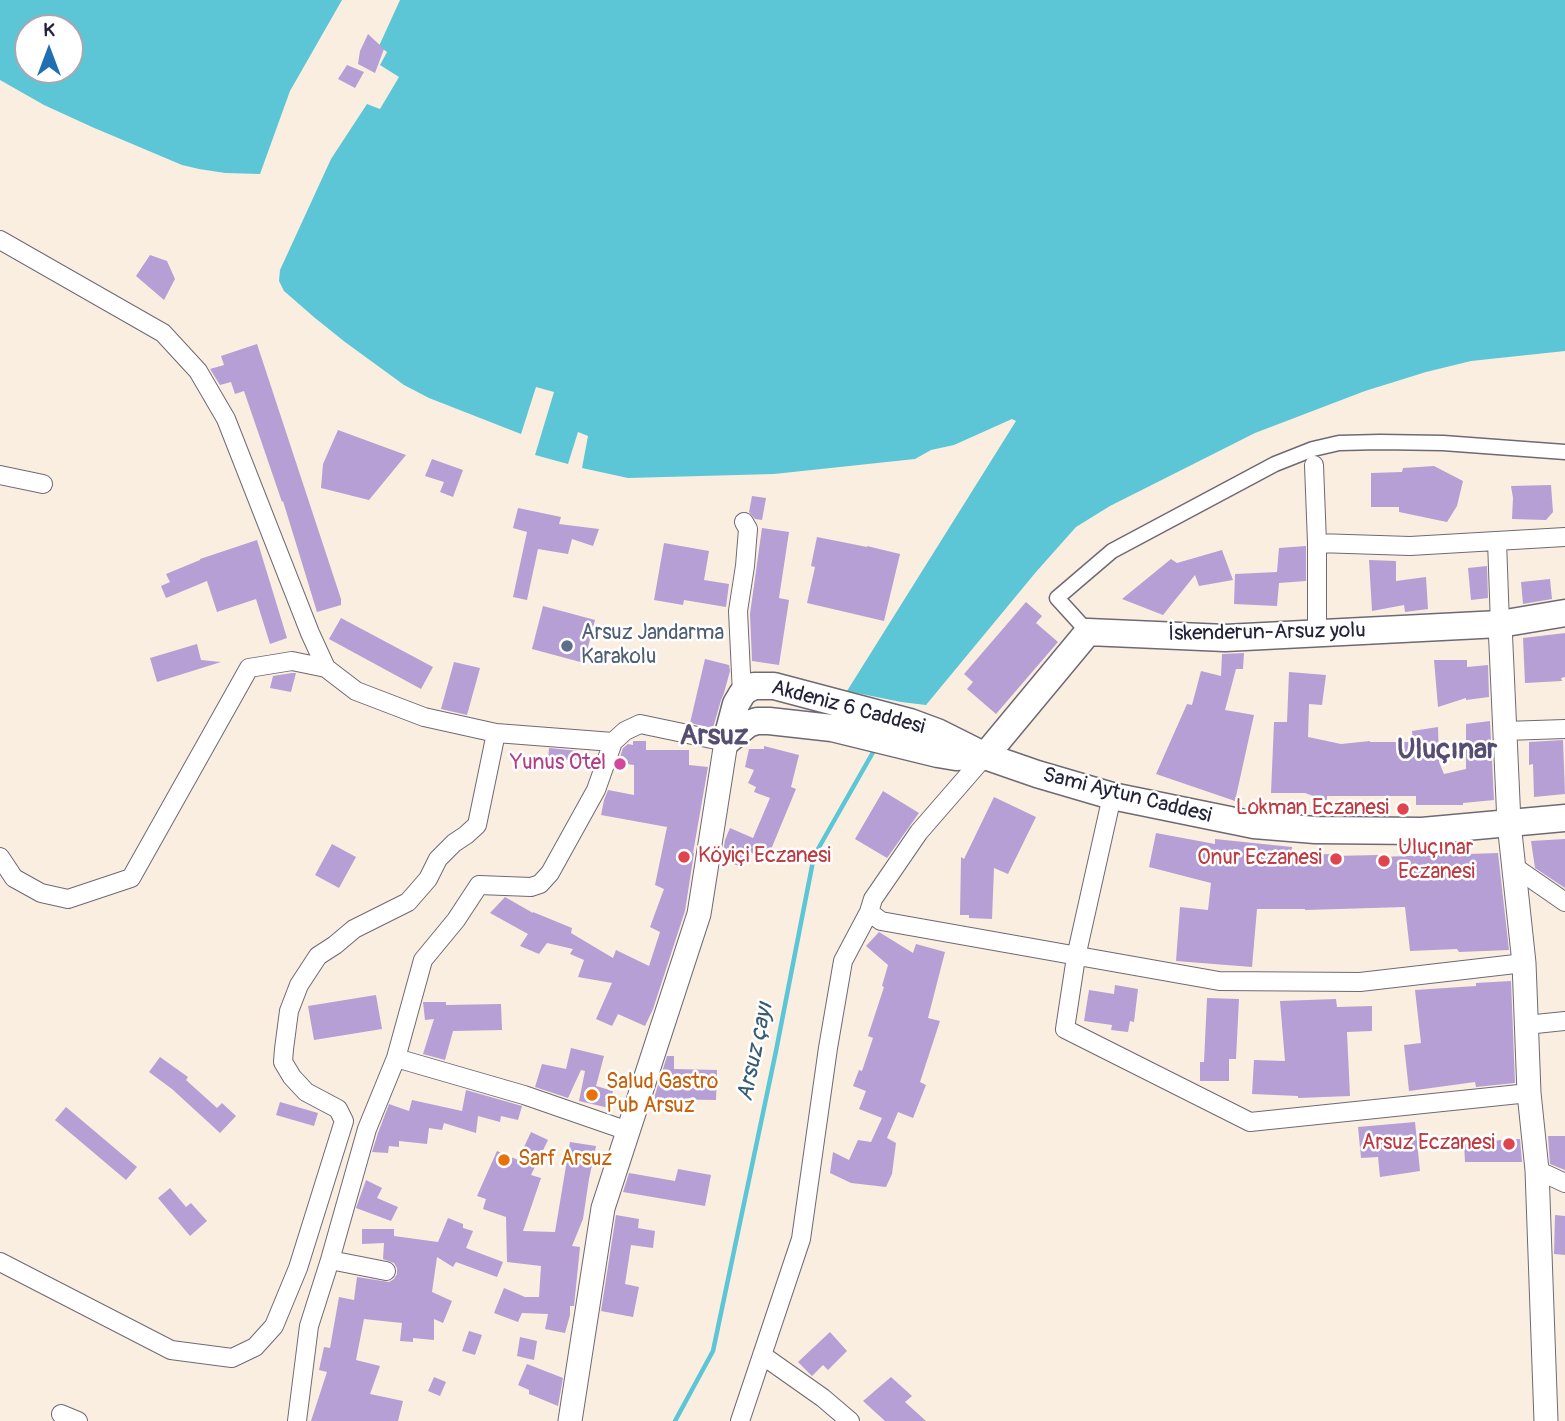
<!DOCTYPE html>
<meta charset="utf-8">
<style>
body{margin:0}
#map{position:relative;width:1565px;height:1421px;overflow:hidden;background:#faeee0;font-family:Pangolin,sans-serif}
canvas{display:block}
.north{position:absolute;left:14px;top:14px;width:70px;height:70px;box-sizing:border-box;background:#fff;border:2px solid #a7a7b1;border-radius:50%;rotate:0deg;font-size:19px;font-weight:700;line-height:28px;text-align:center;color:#22223b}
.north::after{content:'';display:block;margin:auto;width:24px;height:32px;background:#1f6fb2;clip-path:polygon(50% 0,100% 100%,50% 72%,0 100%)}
</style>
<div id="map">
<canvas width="1565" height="1421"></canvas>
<div class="north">K</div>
</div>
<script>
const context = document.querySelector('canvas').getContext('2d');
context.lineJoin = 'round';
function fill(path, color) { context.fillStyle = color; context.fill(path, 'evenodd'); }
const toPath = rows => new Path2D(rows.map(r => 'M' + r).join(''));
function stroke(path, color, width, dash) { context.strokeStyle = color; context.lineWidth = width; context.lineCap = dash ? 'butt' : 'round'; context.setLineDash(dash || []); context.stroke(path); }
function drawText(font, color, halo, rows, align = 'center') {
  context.font = font + ' Pangolin,sans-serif'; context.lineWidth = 5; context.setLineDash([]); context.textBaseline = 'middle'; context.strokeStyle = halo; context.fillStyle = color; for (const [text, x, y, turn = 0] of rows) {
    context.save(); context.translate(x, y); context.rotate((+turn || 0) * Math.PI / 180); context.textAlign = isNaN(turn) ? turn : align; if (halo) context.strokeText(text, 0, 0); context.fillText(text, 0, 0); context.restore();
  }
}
fill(toPath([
 [0,0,342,0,290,91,260,174,225,173,199,169,182,165,92,127,44,105,0,80],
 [70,28,70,70,28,70,28,28],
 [400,0,1565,0,1565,351,1471,361,1426,372,1365,391,1255,433,1110,506,1076,527,1036,572,926,705,901,702,847,691,1016,421,1012,419,954,445,931,450,915,459,774,474,628,478,582,468,588,436,578,432,568,464,535,455,554,392,536,387,521,434,429,398,404,385,345,342,315,318,284,291,279,281,280,270,331,159,367,104,380,109,399,77,380,65,387,52,379,46]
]), '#5cc6d7');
stroke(toPath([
 [675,1421,713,1351,776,1051,814,856,876,747]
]), '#5cc6d7', 4.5);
fill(toPath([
 [368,34,384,49,375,73,358,64,360,51],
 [347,65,364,72,355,88,338,79],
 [150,255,167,261,175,279,164,300,136,276],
 [257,344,341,599,341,605,317,612,283,501,282,502,244,391,235,394,231,382,220,385,210,369,224,365,221,356],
 [338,430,406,455,369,500,321,488,323,464],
 [432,459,463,470,453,497,440,492,444,482,425,476],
 [1434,466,1463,481,1457,506,1447,522,1399,512,1399,507,1371,507,1371,473,1402,472,1403,468],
 [1551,485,1553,512,1546,520,1512,519,1513,498,1511,486],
 [752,496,766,498,762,520,755,519,749,512],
 [518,508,561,517,559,524,599,529,593,546,572,539,568,554,538,549,527,600,513,597,527,532,513,528],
 [762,528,789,532,779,598,789,600,779,665,752,661,750,614],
 [817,537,867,547,867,546,900,554,884,621,807,603,815,567,811,566],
 [257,540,287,638,270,644,256,599,217,612,207,581,166,598,161,586,170,582,166,574,200,560,200,559],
 [664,543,709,551,704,580,729,584,726,607,684,600,683,605,654,600],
 [1306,546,1306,581,1279,583,1277,606,1234,604,1235,574,1277,572,1279,548],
 [1222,550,1233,580,1199,586,1195,575,1163,615,1122,599,1171,559,1177,563],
 [1369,560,1396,561,1396,581,1426,577,1428,609,1405,612,1404,605,1372,611],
 [1487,566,1488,598,1471,600,1468,568],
 [1550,579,1552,599,1523,604,1521,582],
 [1026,602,1042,616,1036,623,1058,642,996,714,967,689,973,682,964,674],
 [543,606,595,620,584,663,532,649],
 [341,618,433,667,421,689,329,639],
 [1565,633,1565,677,1561,678,1562,681,1525,683,1523,638],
 [197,644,201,660,221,662,157,682,150,658],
 [1244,653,1243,669,1236,669,1225,710,1254,715,1235,801,1156,774,1187,704,1192,705,1201,671,1221,676,1222,654],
 [705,659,729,665,730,671,724,693,721,700,713,728,690,723],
 [1434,660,1467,660,1467,667,1488,665,1489,697,1466,700,1466,698,1438,707],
 [454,662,480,668,467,715,441,709],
 [1289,672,1326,675,1322,705,1309,704,1308,737,1341,744,1370,741,1370,742,1413,742,1412,731,1438,727,1439,762,1444,774,1466,769,1466,724,1490,721,1494,800,1463,803,1463,805,1416,805,1416,796,1327,796,1327,801,1305,793,1271,793,1274,722,1287,722],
 [292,673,296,673,291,692,270,688,273,676],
 [1563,740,1565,794,1534,797,1533,764,1529,765,1529,742],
 [633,741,646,741,646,750,689,750,689,765,708,767,693,853,694,853,685,911,653,1009,645,1026,618,1014,612,1026,596,1019,612,983,578,977,584,960,570,954,573,949,547,943,539,954,520,946,528,934,490,913,505,897,533,913,533,912,572,928,571,933,613,958,616,950,649,966,660,932,650,927,664,889,655,885,667,827,601,815,604,800,608,790,634,795,634,765,618,763,623,748,628,744,633,745],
 [764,746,799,755,791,787,796,789,767,859,747,851,741,867,722,859,725,840,730,828,753,838,770,798,754,792,756,787,748,783,754,770,745,767,749,749,764,749],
 [549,748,579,751,578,759,548,762],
 [883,791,919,813,887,858,855,839],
 [994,797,1036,817,1008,874,994,868,992,919,969,918,969,915,960,915,961,857,964,859],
 [1156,833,1215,844,1215,839,1292,847,1291,855,1333,854,1333,856,1378,855,1379,857,1498,853,1509,950,1459,952,1457,949,1410,951,1405,907,1305,910,1305,909,1257,909,1252,967,1176,961,1180,907,1208,910,1211,883,1149,867],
 [1565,839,1565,888,1535,868,1531,841],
 [332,844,356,857,339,888,315,875],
 [879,932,913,953,916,944,945,952,928,1018,940,1021,920,1082,926,1085,913,1118,898,1112,887,1138,896,1143,892,1174,886,1187,851,1183,830,1173,833,1152,849,1160,858,1140,871,1142,882,1118,859,1109,866,1091,853,1086,859,1070,862,1071,873,1038,868,1036,884,987,882,986,888,965,866,946],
 [1511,981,1515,1083,1476,1087,1475,1082,1409,1091,1404,1045,1421,1043,1415,990,1476,986,1476,983],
 [1115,985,1138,989,1134,1022,1130,1021,1128,1032,1111,1030,1112,1025,1084,1021,1089,990,1114,994],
 [376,995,382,1029,314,1040,308,1006],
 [1207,998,1239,999,1236,1059,1229,1059,1229,1081,1200,1081,1200,1062,1204,1062],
 [1336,999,1337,1007,1372,1006,1372,1031,1347,1032,1350,1096,1298,1098,1298,1096,1252,1094,1254,1060,1285,1061,1280,1001],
 [423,1002,446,1002,446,1005,501,1004,502,1030,453,1031,445,1060,423,1054,434,1019,425,1020],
 [571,1048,604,1056,596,1086,613,1091,609,1108,579,1101,585,1071,581,1070,568,1098,535,1087,542,1064,566,1069],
 [667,1056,674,1056,674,1069,717,1070,716,1100,655,1099,655,1095],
 [160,1057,188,1077,186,1080,217,1108,222,1103,236,1116,220,1133,172,1089,149,1072],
 [466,1090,522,1106,518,1120,501,1116,500,1122,478,1116,476,1133,444,1123,442,1130,429,1128,427,1144,399,1141,399,1147,389,1146,388,1153,372,1152,378,1133,389,1104,409,1111,412,1100,462,1111],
 [280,1102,318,1113,314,1126,276,1115],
 [66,1107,137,1167,126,1180,55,1120],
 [1415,1122,1420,1171,1380,1177,1378,1157,1361,1158,1358,1127],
 [531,1132,548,1140,531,1175,541,1178,523,1231,555,1232,570,1142,596,1146,589,1179,583,1219,572,1246,580,1247,574,1306,570,1306,570,1315,565,1333,545,1329,548,1314,522,1313,518,1322,494,1313,504,1288,525,1297,539,1297,541,1266,507,1262,506,1217,483,1209,486,1199,477,1196,497,1151,518,1160],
 [1548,1136,1565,1136,1565,1170,1550,1164],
 [1520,1139,1522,1162,1465,1162,1464,1144,1487,1143,1486,1141],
 [678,1169,711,1175,705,1206,623,1192,629,1173,675,1181],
 [366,1180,382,1188,377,1198,398,1207,391,1221,356,1208],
 [170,1188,186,1207,191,1203,207,1221,190,1236,158,1198],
 [616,1215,639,1219,638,1228,655,1231,653,1248,631,1245,625,1284,639,1287,633,1317,601,1311],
 [1555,1215,1565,1216,1565,1255,1554,1254],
 [448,1218,463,1224,463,1228,473,1231,466,1248,503,1262,497,1277,456,1262,453,1267,437,1257,432,1292,452,1301,443,1323,434,1319,434,1340,413,1338,413,1342,400,1341,402,1323,364,1319,356,1360,380,1366,370,1394,403,1401,398,1421,311,1421,327,1372,319,1370,324,1347,330,1348,339,1297,354,1300,357,1277,389,1282,394,1279,397,1274,397,1268,394,1263,383,1259,384,1243,362,1244,362,1229,394,1229,394,1236,438,1242],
 [469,1331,482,1335,475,1355,462,1351],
 [830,1332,847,1351,828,1370,823,1365,812,1376,798,1362],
 [520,1337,537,1341,534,1360,517,1356],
 [527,1364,563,1378,558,1406,529,1394,529,1390,518,1385],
 [434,1377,446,1382,440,1396,428,1391],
 [891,1377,912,1396,905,1402,926,1421,885,1421,863,1401]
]), '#b59fd4');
const pedestrian = toPath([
 [1088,632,1057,598,1112,551,1275,464,1313,449,1339,443,1380,442,1443,443,1565,452]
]);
const minor = toPath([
 [0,240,163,333,198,371,226,419,310,633,326,668,356,691,424,717,496,733,613,742],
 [1314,465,1317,543,1317,633],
 [0,475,43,484],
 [1497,541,1500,624],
 [1317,543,1410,546,1565,537],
 [742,694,738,611,745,566,748,529,744,522],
 [1505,731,1565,729],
 [1112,796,1076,957,1065,1029,1250,1122,1529,1093],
 [0,857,14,878,41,893,68,899,131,878,249,668,292,661,326,668],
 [1513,866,1565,902],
 [869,912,881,921,1219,981,1360,982,1524,963],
 [1526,1025,1565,1021],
 [396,1058,524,1095,628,1131],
 [1537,1170,1565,1183],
 [330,1260,386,1271],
 [0,1262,171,1350,232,1358,255,1347,274,1326,298,1268,344,1121,338,1109,306,1092,292,1077,283,1062,284,1049,289,1011,299,985,318,956,335,945,354,929,408,902,428,879,438,859,454,843,466,835,477,825,496,733],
 [762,1355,823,1398,850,1421],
 [61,1414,78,1421],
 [297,1421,309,1326,330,1260,367,1129,396,1058,423,960,456,920,479,885,531,887,540,884,550,873,596,790,613,742,625,731,640,724,726,742],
 [740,1421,801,1239,828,1048,843,961,869,912,873,899,919,832,985,756]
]);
const tertiary = toPath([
 [1500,624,1509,823,1524,963,1529,1093,1537,1170,1546,1421],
 [570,1421,603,1208,699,914,726,742]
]);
const secondary = toPath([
 [726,742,736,704,742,694,746,690,754,686,774,686,910,722,937,732,985,756,1037,774,1112,796,1254,825,1315,830,1422,831,1565,818],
 [726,742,748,724,757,721,769,721,832,728,938,754,956,757,976,756],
 [985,756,1088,632,1225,638,1500,624,1565,613]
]);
stroke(pedestrian, '#6e6975', 17);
stroke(minor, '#6e6975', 20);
stroke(tertiary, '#6e6975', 25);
stroke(secondary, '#6e6975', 29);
stroke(pedestrian, '#fff', 14);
stroke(minor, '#fff', 18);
stroke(tertiary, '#fff', 23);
stroke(secondary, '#fff', 26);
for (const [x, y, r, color] of [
 [567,646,7,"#5c6f8a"],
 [620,764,7,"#d1479c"],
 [1403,809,7,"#e0444e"],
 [684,857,7,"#e0444e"],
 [1336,859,7,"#e0444e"],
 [1384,861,7,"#e0444e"],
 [592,1095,7,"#e8710a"],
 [1509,1144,7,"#e0444e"],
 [504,1160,7,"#e8710a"]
]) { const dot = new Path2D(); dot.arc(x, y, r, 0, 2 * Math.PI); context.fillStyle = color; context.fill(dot); stroke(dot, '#fff', 2.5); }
drawText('21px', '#22223b', '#fff', [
 ["İskenderun-Arsuz yolu",1267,633,-1],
 ["Akdeniz 6 Caddesi",848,708,15],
 ["Sami Aytun Caddesi",1127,796,14]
]);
drawText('21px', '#4e5e75', '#fff', [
 ["Arsuz Jandarma",581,634],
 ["Karakolu",581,658]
], 'left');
drawText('21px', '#b23c85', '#fff', [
 ["Yunus Otel",606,764]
], 'right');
drawText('21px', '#be3a42', '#fff', [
 ["Lokman Eczanesi",1389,809],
 ["Uluçınar",1398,849,"left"],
 ["Eczanesi",1398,873,"left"],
 ["Köyiçi Eczanesi",698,857,"left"],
 ["Onur Eczanesi",1322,859],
 ["Arsuz Eczanesi",1495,1144]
], 'right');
drawText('21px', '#c56008', '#fff', [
 ["Salud Gastro",606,1083],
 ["Pub Arsuz",606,1107],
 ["Sarf Arsuz",518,1160]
], 'left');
drawText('italic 23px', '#365b72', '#fff', [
 ["Arsuz çayı",756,1052,-78]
]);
drawText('bold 28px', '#554e71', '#fff', [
 ["Arsuz",714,737],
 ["Uluçınar",1447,751]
]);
</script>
